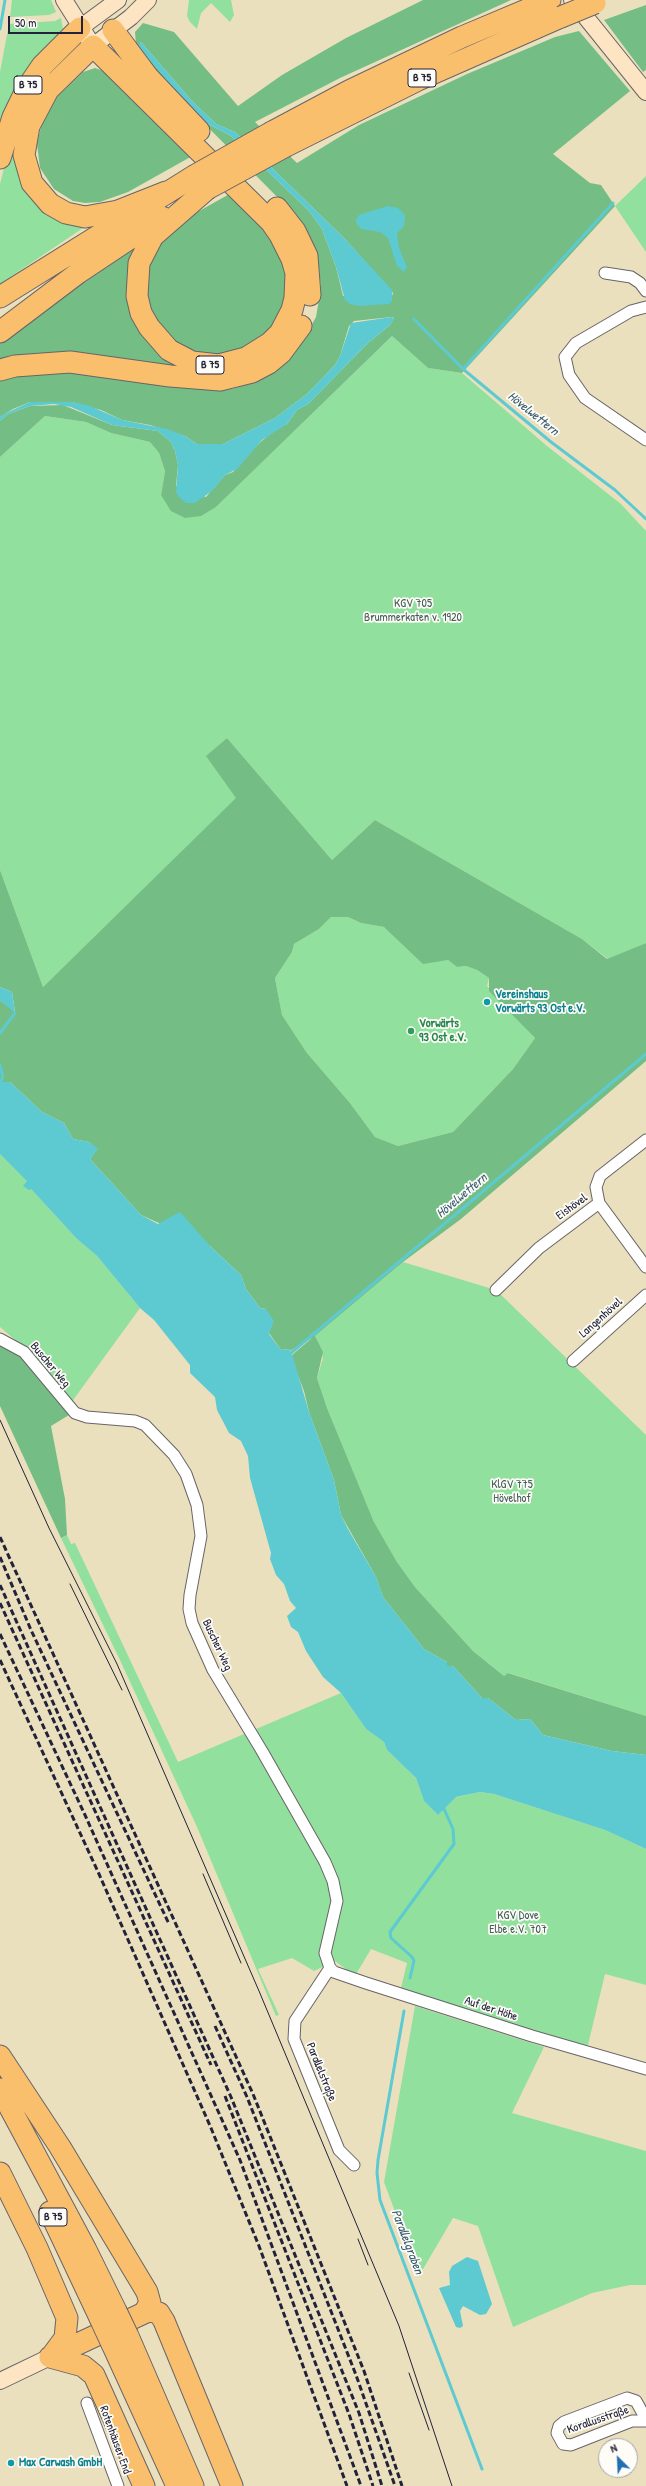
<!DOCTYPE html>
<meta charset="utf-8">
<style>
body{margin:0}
#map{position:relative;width:646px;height:2486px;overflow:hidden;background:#ebe0bd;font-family:"Patrick Hand",sans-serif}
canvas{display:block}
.north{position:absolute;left:598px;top:2438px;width:40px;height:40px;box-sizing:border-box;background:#fdfcf7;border:1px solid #a5a5ac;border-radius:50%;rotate:336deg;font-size:11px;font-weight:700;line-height:16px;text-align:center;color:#22223b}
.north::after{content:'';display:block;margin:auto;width:14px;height:18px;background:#1f6fb2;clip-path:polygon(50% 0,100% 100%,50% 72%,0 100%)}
.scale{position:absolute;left:8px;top:16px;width:75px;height:18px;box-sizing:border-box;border:2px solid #22223b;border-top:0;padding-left:5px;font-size:12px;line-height:14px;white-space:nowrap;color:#22223b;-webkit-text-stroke:3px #fdfcf7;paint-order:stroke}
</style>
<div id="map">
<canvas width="646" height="2486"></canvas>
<div class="north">N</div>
<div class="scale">50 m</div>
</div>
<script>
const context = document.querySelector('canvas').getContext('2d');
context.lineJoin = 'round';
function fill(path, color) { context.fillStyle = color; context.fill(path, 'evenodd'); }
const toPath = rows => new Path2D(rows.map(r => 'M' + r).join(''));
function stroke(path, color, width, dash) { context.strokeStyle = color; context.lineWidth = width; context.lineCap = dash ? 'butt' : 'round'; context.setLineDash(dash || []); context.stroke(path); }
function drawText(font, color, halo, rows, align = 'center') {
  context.font = font + ' "Patrick Hand",sans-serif'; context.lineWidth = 3.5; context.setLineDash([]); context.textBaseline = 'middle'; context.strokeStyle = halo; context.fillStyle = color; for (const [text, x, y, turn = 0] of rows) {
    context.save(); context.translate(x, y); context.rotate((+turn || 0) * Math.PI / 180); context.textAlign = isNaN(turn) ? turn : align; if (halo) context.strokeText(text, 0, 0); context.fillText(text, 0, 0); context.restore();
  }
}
fill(toPath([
 [12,0,51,0,56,12,49,15,10,17],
 [189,0,231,0,234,15,230,22,211,3,201,13,197,29,190,22,187,16],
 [61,18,64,35,0,139,0,72,9,24,55,21],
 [15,142,16,158,84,225,83,228,0,284,0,184,5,164],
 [646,176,646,252,615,206],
 [392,336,428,368,462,373,547,446,621,504,646,531,646,943,608,959,582,939,375,820,332,860,227,738,207,756,237,798,43,987,0,870,0,457,45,416,86,422,111,433,150,442,159,453,165,471,161,495,216,507],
 [331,917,348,917,361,923,384,927,437,961,448,960,457,967,466,966,477,970,489,978,487,986,535,1038,513,1069,453,1132,398,1146,375,1137,350,1103,307,1053,282,1015,275,978,292,952,294,944,319,929],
 [0,1154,28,1181,24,1186,31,1189,77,1239,97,1256,140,1308,71,1403,35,1357,0,1327],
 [403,1262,496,1290,646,1435,646,1716,509,1673,504,1676,473,1651,415,1587,397,1562,374,1522,327,1408,317,1378,323,1358,315,1336],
 [67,1535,71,1544,75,1543,178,1762,341,1693,366,1729,384,1742,387,1750,416,1778,424,1801,438,1815,453,1798,480,1792,494,1794,605,1830,646,1849,646,1985,605,1974,587,2049,545,2038,401,1988,407,1963,371,1949,355,1976,335,1961,314,1971,292,1958,258,1969,279,2015,276,2016,197,1827,119,1658,61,1538],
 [415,2006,544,2047,512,2113,646,2151,646,2285,630,2285,592,2293,513,2327,478,2226,453,2218,419,2276,384,2182]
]), '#91e09e');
fill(toPath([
 [423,0,511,0,340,78,255,122,297,163,359,125,467,74,555,37,579,31,630,91,553,154,590,183,601,185,615,206,462,373,428,368,392,336,216,507,201,516,185,518,171,511,161,495,165,471,159,453,150,442,111,433,86,422,45,416,0,457,0,421,8,414,30,406,63,405,112,425,158,431,171,442,175,451,178,465,176,486,206,497,225,475,233,472,242,462,253,449,274,430,287,424,297,410,308,404,368,343,390,325,394,318,392,317,354,321,349,326,340,356,335,365,307,394,275,418,223,444,197,444,185,436,150,425,122,420,101,410,72,402,30,402,13,409,0,417,0,377,71,370,171,386,208,390,232,389,252,383,272,373,299,347,316,317,321,287,319,269,316,253,301,221,173,92,136,44,135,32,143,23,174,32,238,106,282,75,346,38],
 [141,42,192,101,216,124,235,132,345,239,393,293,392,296,343,296,336,267,322,229,309,211,231,136,208,124,176,91,139,46],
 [646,5,646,70,643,72,604,20],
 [95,68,107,72,194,155,128,192,100,202,85,203,73,201,54,189,40,168,37,144,42,122,55,99,83,72],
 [233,192,276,238,291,286,276,329,230,357,184,352,147,311,150,251,169,228],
 [138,245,129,297,190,369,0,363,0,343,42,310],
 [227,738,332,860,375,820,582,939,607,959,646,943,646,1061,461,1219,403,1262,315,1336,323,1352,317,1378,327,1408,374,1522,397,1562,415,1587,473,1651,504,1676,508,1673,646,1716,646,1755,612,1751,543,1735,530,1719,516,1720,488,1698,482,1698,453,1666,447,1666,447,1662,424,1649,383,1597,376,1577,341,1515,334,1480,309,1412,304,1391,293,1363,292,1355,312,1338,290,1351,289,1349,281,1350,269,1333,266,1309,260,1308,246,1289,241,1275,210,1246,141,1215,90,1159,97,1149,89,1142,73,1139,64,1123,42,1112,10,1082,0,1082,0,1000,15,1012,12,992,0,987,0,870,43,987,236,798,206,756],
 [331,917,348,917,361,923,384,927,423,964,448,960,457,967,466,966,477,970,489,978,489,991,535,1038,513,1069,453,1132,398,1146,375,1137,350,1103,307,1053,282,1015,275,978,292,952,294,944,319,929],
 [0,1343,26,1357,69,1415,51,1426,65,1499,67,1535,61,1538,0,1406]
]), '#74be85');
fill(toPath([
 [141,42,192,101,216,124,235,132,345,239,392,290,392,301,389,304,359,306,350,304,345,300,336,267,322,229,309,211,231,136,208,124,176,91,138,46],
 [388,206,398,208,405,215,404,226,397,233,399,248,407,267,404,272,397,266,388,238,380,232,361,229,357,224,356,220,359,215],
 [392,317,394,319,390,325,368,343,308,404,297,410,287,424,262,440,237,469,225,475,212,491,195,503,186,503,179,497,176,492,178,465,175,451,171,442,158,431,112,425,71,407,54,404,30,406,8,414,0,421,0,417,4,414,30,402,72,402,90,406,122,420,167,429,185,436,197,444,223,444,275,418,307,394,335,365,340,356,351,323],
 [0,987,12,992,15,1013,0,1000],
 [0,1082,10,1082,42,1112,64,1123,73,1139,89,1142,98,1149,90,1159,141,1215,158,1224,180,1212,210,1246,241,1275,246,1289,260,1308,266,1309,274,1321,269,1334,281,1350,289,1349,293,1357,309,1412,334,1480,341,1515,348,1529,376,1577,383,1597,424,1649,447,1662,447,1666,453,1666,482,1698,488,1698,516,1720,530,1719,543,1735,612,1751,646,1755,646,1849,605,1830,494,1794,480,1792,456,1797,438,1815,424,1801,416,1778,387,1750,384,1742,366,1729,341,1693,323,1677,306,1651,298,1632,291,1627,287,1616,296,1608,290,1601,284,1584,276,1575,270,1559,271,1553,250,1478,248,1456,241,1441,229,1433,217,1410,215,1397,190,1373,190,1365,154,1320,140,1308,97,1256,77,1239,31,1189,29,1190,23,1186,27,1181,0,1154],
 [467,2257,478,2261,492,2304,486,2314,480,2315,463,2306,460,2311,463,2326,460,2328,456,2327,439,2288,450,2285,449,2272,452,2266]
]), '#5dcad1');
stroke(toPath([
 [0,29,5,0],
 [414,319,463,369,551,442,615,490,646,519],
 [463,369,613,203],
 [0,1033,15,1013],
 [0,1065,3,1077,0,1082],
 [291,1353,646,1054],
 [410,1978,414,1961,412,1957,391,1938,390,1932,454,1844,453,1829,444,1809],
 [404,2011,378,2160,377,2173,380,2200,482,2469]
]), '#5dcad1', 3);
const street = toPath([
 [605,273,631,277,640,283,646,291],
 [646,307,631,311,576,343,565,357,569,375,585,398,646,440],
 [599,1203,646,1267],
 [496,1290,539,1248,599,1203,596,1187,600,1176,646,1140],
 [0,1339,24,1352,75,1413,87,1417,135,1421,145,1425,174,1455,186,1474,197,1505,201,1536,190,1595,189,1609,192,1623,213,1670,262,1751,325,1862,333,1881,337,1901,325,1953,330,1968,334,1972,366,1983,532,2036,646,2069],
 [573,1361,646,1295],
 [330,1968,295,2021,294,2039,339,2150,354,2165],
 [87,2403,118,2486],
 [646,2419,636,2401,627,2398,564,2422,559,2426,557,2433,563,2444,571,2445,632,2421,646,2421]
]);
const secondary = toPath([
 [64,0,93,46,131,17,148,0],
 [572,0,646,92],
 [80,28,118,0],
 [0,2381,50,2357]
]);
const highway = toPath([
 [113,30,148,77,199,131],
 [272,132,349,91,462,37,550,0],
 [286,146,418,80,561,17],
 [0,158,13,117,27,88,42,66,80,28],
 [166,192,118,211,85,217,66,213,50,204,32,183,24,155,29,126,48,90,93,46,271,222,280,235,292,259,296,273,295,298,292,310,280,333,270,343,246,358,219,365,192,362,169,350,149,327,141,313,137,296,139,263,153,236,207,189],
 [277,208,295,231,307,256,310,295],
 [0,297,194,176],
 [0,332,78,273,162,217],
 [0,370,15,366,70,362,170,376,220,380,252,372,269,363,281,353,301,326],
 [0,2056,60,2147,147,2292,150,2303,144,2313],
 [0,2089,86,2250,116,2311],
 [0,2173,37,2248,67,2318,65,2338,51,2357],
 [50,2212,100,2318],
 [128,2336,193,2486],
 [112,2344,177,2486],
 [50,2357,144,2313,149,2311,159,2313,164,2321,232,2486],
 [50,2357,83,2366,94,2375,144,2486]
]);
stroke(street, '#686468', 13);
stroke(secondary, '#686468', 18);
stroke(highway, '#686468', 23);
stroke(street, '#fff', 11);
stroke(secondary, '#fde5c4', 16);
stroke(highway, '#f9bf6c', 21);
stroke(toPath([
 [0,1420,49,1528,117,1664,259,1991,399,2326,452,2486],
 [70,1584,122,1690],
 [203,1874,241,1963],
 [358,2239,368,2265],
 [409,2373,429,2430]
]), '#22223b', 1);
stroke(toPath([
 [0,1537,253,2094,364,2371,402,2486],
 [0,1557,31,1630,169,1924],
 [0,1585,231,2097,359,2413,382,2486],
 [0,1603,211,2065],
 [0,1634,85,1815,240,2160,361,2486],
 [0,1660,99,1874,211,2128,259,2246,347,2486],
 [215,2026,247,2097,356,2375,395,2486],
 [225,2096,349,2414,373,2486]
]), '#22223b', 3, [6, 3]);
const highwayBridge = toPath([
 [561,17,595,3],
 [194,176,272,132],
 [207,189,286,146],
 [116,2311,128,2336],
 [100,2318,112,2344]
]);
stroke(highwayBridge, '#686468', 23, []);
stroke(highwayBridge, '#f9bf6c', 21);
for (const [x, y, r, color] of [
 [487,1002,4,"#0f9aa8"],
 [411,1031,4,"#2e9e5b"],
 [11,2463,4,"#0f9aa8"]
]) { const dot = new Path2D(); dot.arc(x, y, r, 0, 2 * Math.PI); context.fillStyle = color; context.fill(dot); stroke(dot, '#fdfcf7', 1.5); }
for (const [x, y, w] of [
 [422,78,28],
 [28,85,28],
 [210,365,28],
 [53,2217,28]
]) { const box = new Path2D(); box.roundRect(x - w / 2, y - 9, w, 18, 3); context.fillStyle = '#fdfcf7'; context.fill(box); stroke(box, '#22223b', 1); }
drawText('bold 11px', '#22223b', null, [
 ["B 75",422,78],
 ["B 75",28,85],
 ["B 75",210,365],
 ["B 75",53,2217]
]);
drawText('12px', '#435b59', '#fdfcf7', [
 ["KGV 705",413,604],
 ["Brummerkaten v. 1920",413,618],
 ["KlGV 775",512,1485],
 ["Hövelhof",512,1499],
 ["KGV Dove",518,1916],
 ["Elbe e.V. 707",518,1930]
]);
drawText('bold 12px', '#0d838f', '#fdfcf7', [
 ["Vereinshaus",495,995],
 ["Vorwärts 93 Ost e.V.",495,1009],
 ["Max Carwash GmbH",19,2463]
], 'left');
drawText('bold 12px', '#27864d', '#fdfcf7', [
 ["Vorwärts",419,1024],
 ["93 Ost e.V.",419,1038]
], 'left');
drawText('12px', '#22223b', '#fdfcf7', [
 ["Eishövel",572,1207,-36],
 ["Langenhövel",601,1318,-42],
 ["Buscher Weg",50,1365,50],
 ["Buscher Weg",217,1645,65],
 ["Auf der Höhe",491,2009,18],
 ["Parallelstraße",321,2072,68],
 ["Korallusstraße",598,2420,-19],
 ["Rotenhäuser End",115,2440,70]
]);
drawText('italic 13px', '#375d70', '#fdfcf7', [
 ["Hövelwettern",533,414,39],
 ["Hövelwettern",462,1196,-40],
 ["Parallelgraben",407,2242,69]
]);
</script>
